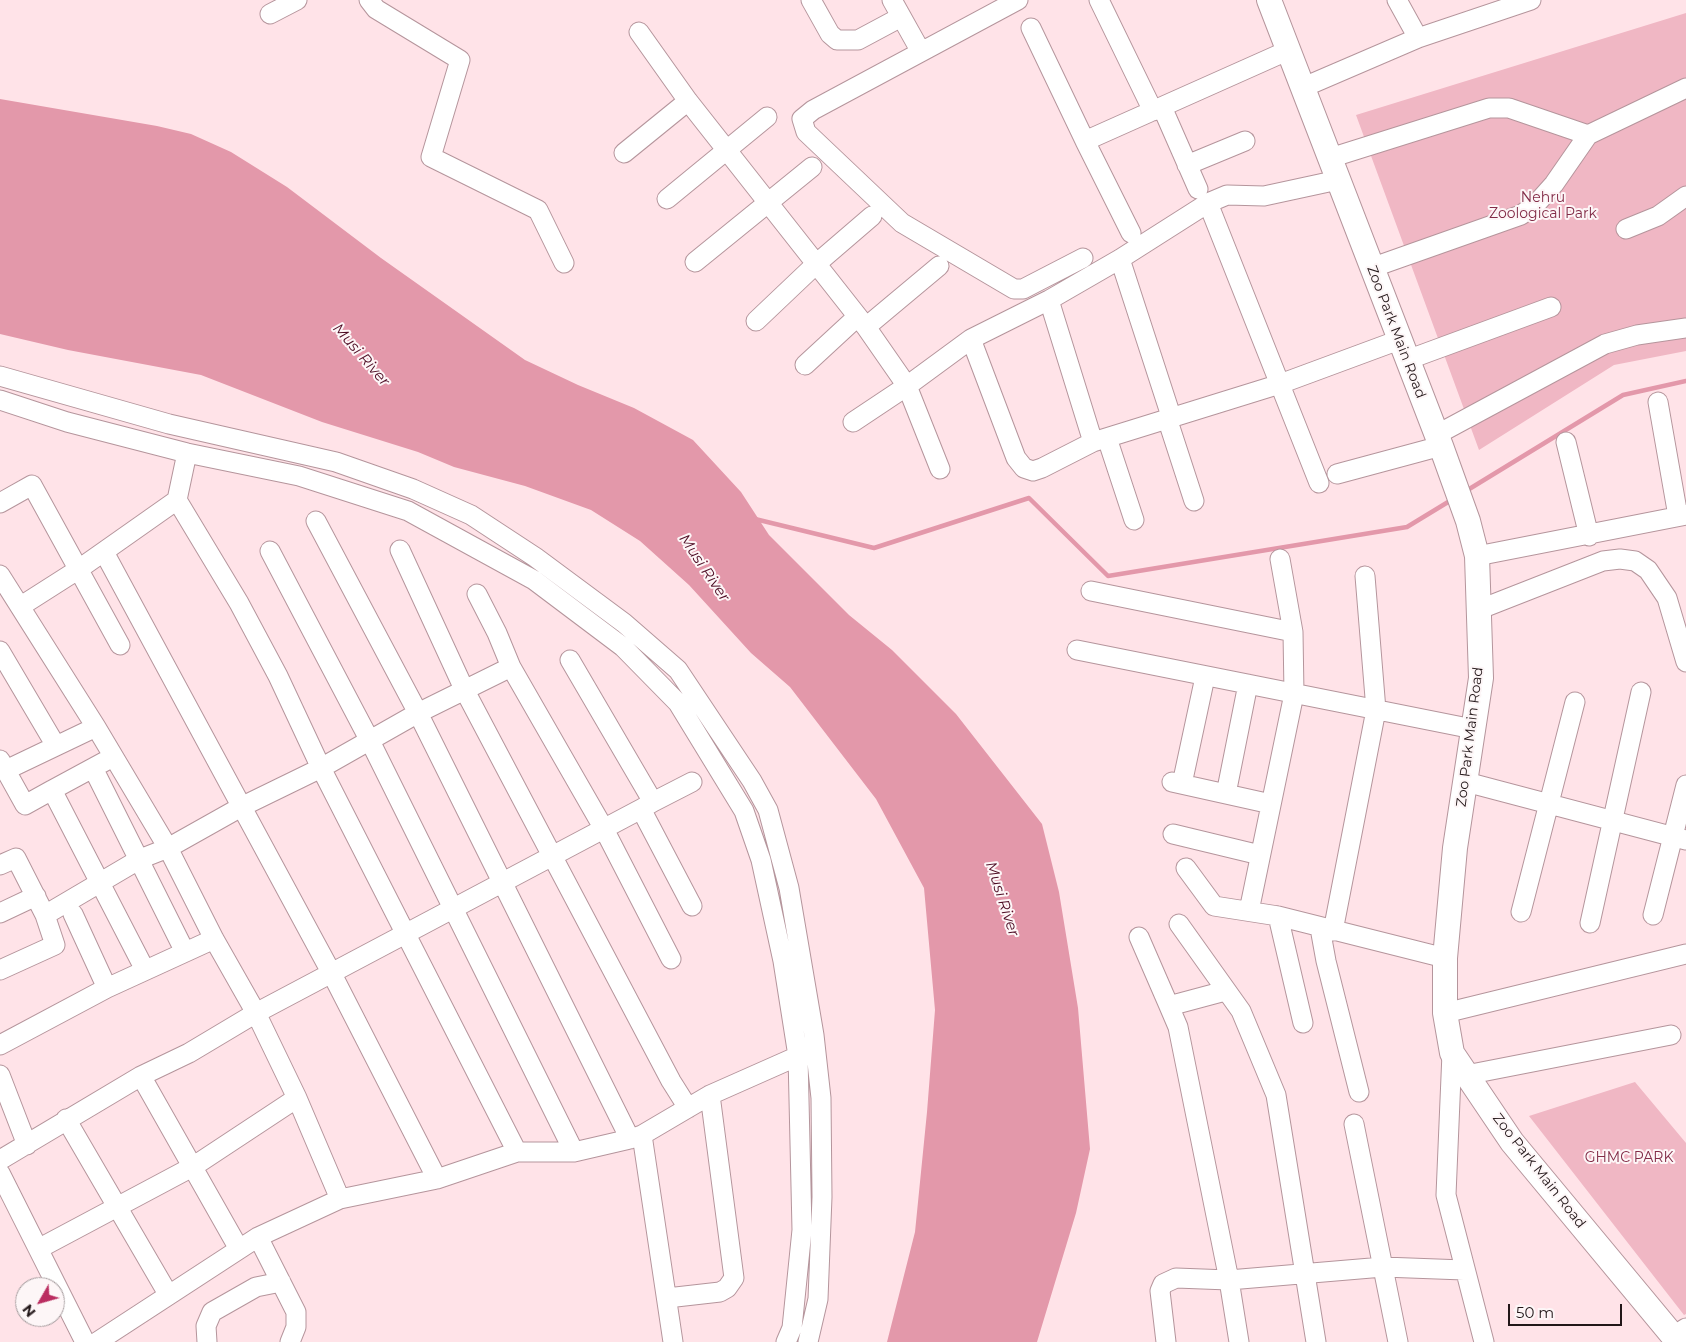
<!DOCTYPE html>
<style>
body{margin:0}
#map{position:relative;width:1686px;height:1342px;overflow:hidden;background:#ffe3e8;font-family:Montserrat,sans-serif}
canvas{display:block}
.north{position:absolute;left:15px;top:1277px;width:50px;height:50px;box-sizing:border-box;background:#fdf6f7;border:1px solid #a59c9e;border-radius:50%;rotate:232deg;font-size:14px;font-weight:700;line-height:20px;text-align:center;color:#221618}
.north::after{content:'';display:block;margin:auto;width:18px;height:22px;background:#ba2d60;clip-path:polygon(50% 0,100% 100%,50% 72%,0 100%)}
.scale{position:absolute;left:1508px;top:1304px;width:114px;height:22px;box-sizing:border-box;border:2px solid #221618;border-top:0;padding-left:6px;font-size:15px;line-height:18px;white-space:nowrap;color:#221618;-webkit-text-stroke:4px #fdf6f7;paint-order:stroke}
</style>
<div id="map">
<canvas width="1686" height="1342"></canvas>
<div class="north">N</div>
<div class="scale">50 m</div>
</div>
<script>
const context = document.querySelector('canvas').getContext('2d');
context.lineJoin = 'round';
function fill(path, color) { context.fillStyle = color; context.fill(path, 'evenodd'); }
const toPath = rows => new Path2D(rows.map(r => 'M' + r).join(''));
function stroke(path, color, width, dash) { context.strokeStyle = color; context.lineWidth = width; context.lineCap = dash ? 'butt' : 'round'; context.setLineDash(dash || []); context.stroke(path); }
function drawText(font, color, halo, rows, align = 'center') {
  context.font = font + ' Montserrat,sans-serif'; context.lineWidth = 4; context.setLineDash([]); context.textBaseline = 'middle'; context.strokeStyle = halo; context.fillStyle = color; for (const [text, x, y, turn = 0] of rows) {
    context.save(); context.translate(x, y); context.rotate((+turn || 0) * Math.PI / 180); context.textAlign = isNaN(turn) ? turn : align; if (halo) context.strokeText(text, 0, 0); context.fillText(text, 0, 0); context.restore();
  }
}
fill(toPath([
 [1686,13,1686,351,1614,365,1479,450,1356,115],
 [1635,1082,1686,1143,1686,1314,1684,1315,1529,1116]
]), '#f0b7c4');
fill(toPath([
 [0,99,157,126,191,134,231,152,287,187,381,258,525,360,578,385,634,408,693,440,741,492,769,535,849,615,892,650,956,714,1042,824,1059,892,1078,1008,1090,1149,1076,1213,1037,1342,887,1342,915,1232,927,1112,935,1010,924,888,876,799,790,687,751,653,689,585,640,541,591,510,525,486,454,467,418,452,322,422,201,375,68,350,0,334]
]), '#e398aa');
stroke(toPath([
 [1466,491,1623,395,1686,381],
 [755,519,874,548,1029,498,1108,576,1407,527,1453,499]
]), '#e398aa', 4.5);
const minor = toPath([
 [369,0,376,9,460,60,431,157,538,210,564,263],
 [811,0,830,34,837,40,858,40,901,17],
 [892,0,921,52],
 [1018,0,813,110,802,119,806,132,902,223,1014,289,1023,289,1083,258],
 [1099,0,1153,111],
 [1397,0,1418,38],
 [270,14,297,0],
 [1031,28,1085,141,1289,50],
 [639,32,688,101,866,327,907,386,971,339,1049,300,1120,259,1208,203,1319,483],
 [1304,87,1418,38,1531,0],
 [1162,107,1198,189],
 [1085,141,1131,233],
 [624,153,688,101],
 [1330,158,1489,108,1509,108,1588,135],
 [1187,165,1245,141],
 [667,199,767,117],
 [1208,203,1227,195,1264,196,1338,180],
 [1626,229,1658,216,1686,196],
 [1120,259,1171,416],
 [695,262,812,167],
 [1371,268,1521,215,1537,203,1554,184,1588,135,1686,88],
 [1049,300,1093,442],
 [756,321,815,265,872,216],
 [866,327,939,266],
 [971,339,1016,458,1024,468,1033,471,1042,468,1093,442,1280,384,1399,340],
 [1407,360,1551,307],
 [805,365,857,317],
 [0,376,169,424,336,462,413,489,471,515,535,557,624,623,678,670,752,781,768,810,789,888,814,1035,821,1098,822,1197,818,1299,808,1342],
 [0,400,67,422,187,453,299,476,408,511,534,580,623,647,678,703,744,811,761,860,783,961,798,1056,802,1230,792,1328,786,1342],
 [1658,402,1678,516],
 [1167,418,1194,501],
 [853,422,907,386,940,469],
 [1436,435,1605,344,1637,335,1686,328],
 [1107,438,1134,520],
 [1566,442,1589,536],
 [1337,474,1441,446],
 [177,500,239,603,278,676,321,768,517,1152],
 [0,503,32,485,120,645],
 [316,521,418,713,630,1139],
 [400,550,464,689,671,1081,688,1108],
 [270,551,370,741,574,1152],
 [104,552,332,974,437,1179],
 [1477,556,1686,515],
 [0,575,96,727,168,848,214,939,256,1013,297,1098,340,1199],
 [1091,591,1293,632],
 [21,606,79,569,177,500,187,453],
 [1478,610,1603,561,1620,559,1635,561,1648,570,1667,598,1686,662],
 [1077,650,1473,729],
 [0,651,56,746],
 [570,660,653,802,641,809,692,906],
 [511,667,604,829,671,959],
 [113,757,52,790,145,970],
 [0,760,25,805,52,790],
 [93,768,185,952],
 [6,770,96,727],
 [1172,782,1271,804],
 [1466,782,1686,840],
 [1182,784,1205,677],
 [1226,794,1248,684],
 [653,802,692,782],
 [1173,834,1260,855],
 [0,865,16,858,45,915,55,945,0,970],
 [1186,868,1214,906,1278,916,1445,958],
 [1249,911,1294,694,1293,632,1280,559],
 [1521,912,1575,702],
 [0,913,36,896],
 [73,914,107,988],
 [45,915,140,859,168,848,241,807,321,768,418,713,511,667,497,633,477,594],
 [1653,915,1686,785],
 [1278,916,1303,1023],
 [1590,923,1641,692],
 [1179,924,1241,1011,1276,1095,1316,1342],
 [1320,928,1326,961,1359,1092],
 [1333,931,1376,710,1365,576],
 [1139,937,1169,1006,1225,991],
 [1169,1006,1178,1027,1229,1280,1239,1342],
 [1445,1013,1686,954],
 [0,1045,107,988,214,939],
 [1452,1053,1446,1195,1484,1342],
 [0,1075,27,1145],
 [1466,1075,1671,1035],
 [141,1076,239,1249],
 [66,1119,168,1294],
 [1354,1124,1398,1342],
 [642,1135,673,1342],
 [0,1160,141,1076,189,1053,256,1013,641,809],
 [0,1173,85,1342],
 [258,1237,296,1312,296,1327,290,1342],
 [40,1248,194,1166,297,1098],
 [667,1298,720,1292,727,1288,734,1278,710,1095],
 [1673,1336,1686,1328],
 [97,1342,258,1237,340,1199,437,1179,517,1152,574,1152,630,1139,642,1135,710,1095,798,1056],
 [207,1342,206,1326,212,1312,256,1287,281,1282],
 [1166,1342,1160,1291,1163,1284,1176,1278,1229,1280,1383,1267,1464,1270]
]);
const major = toPath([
 [1269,0,1441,446,1468,521,1477,556,1481,678,1455,848,1445,958,1445,1013,1452,1053,1512,1142,1678,1342]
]);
stroke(minor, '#b5959c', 21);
stroke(major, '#b5959c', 26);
stroke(minor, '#fff', 19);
stroke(major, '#fff', 24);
drawText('14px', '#822b47', '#fdf6f7', [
 ["Nehru",1543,198],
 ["Zoological Park",1543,214],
 ["GHMC PARK",1629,1158]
]);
drawText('14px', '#221618', '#fdf6f7', [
 ["Zoo Park Main Road",1396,332,69],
 ["Zoo Park Main Road",1470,737,-83],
 ["Zoo Park Main Road",1539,1171,52]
]);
drawText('italic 15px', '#4d0b23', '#fdf6f7', [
 ["Musi River",361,355,49],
 ["Musi River",704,568,56],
 ["Musi River",1002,899,72]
]);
</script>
